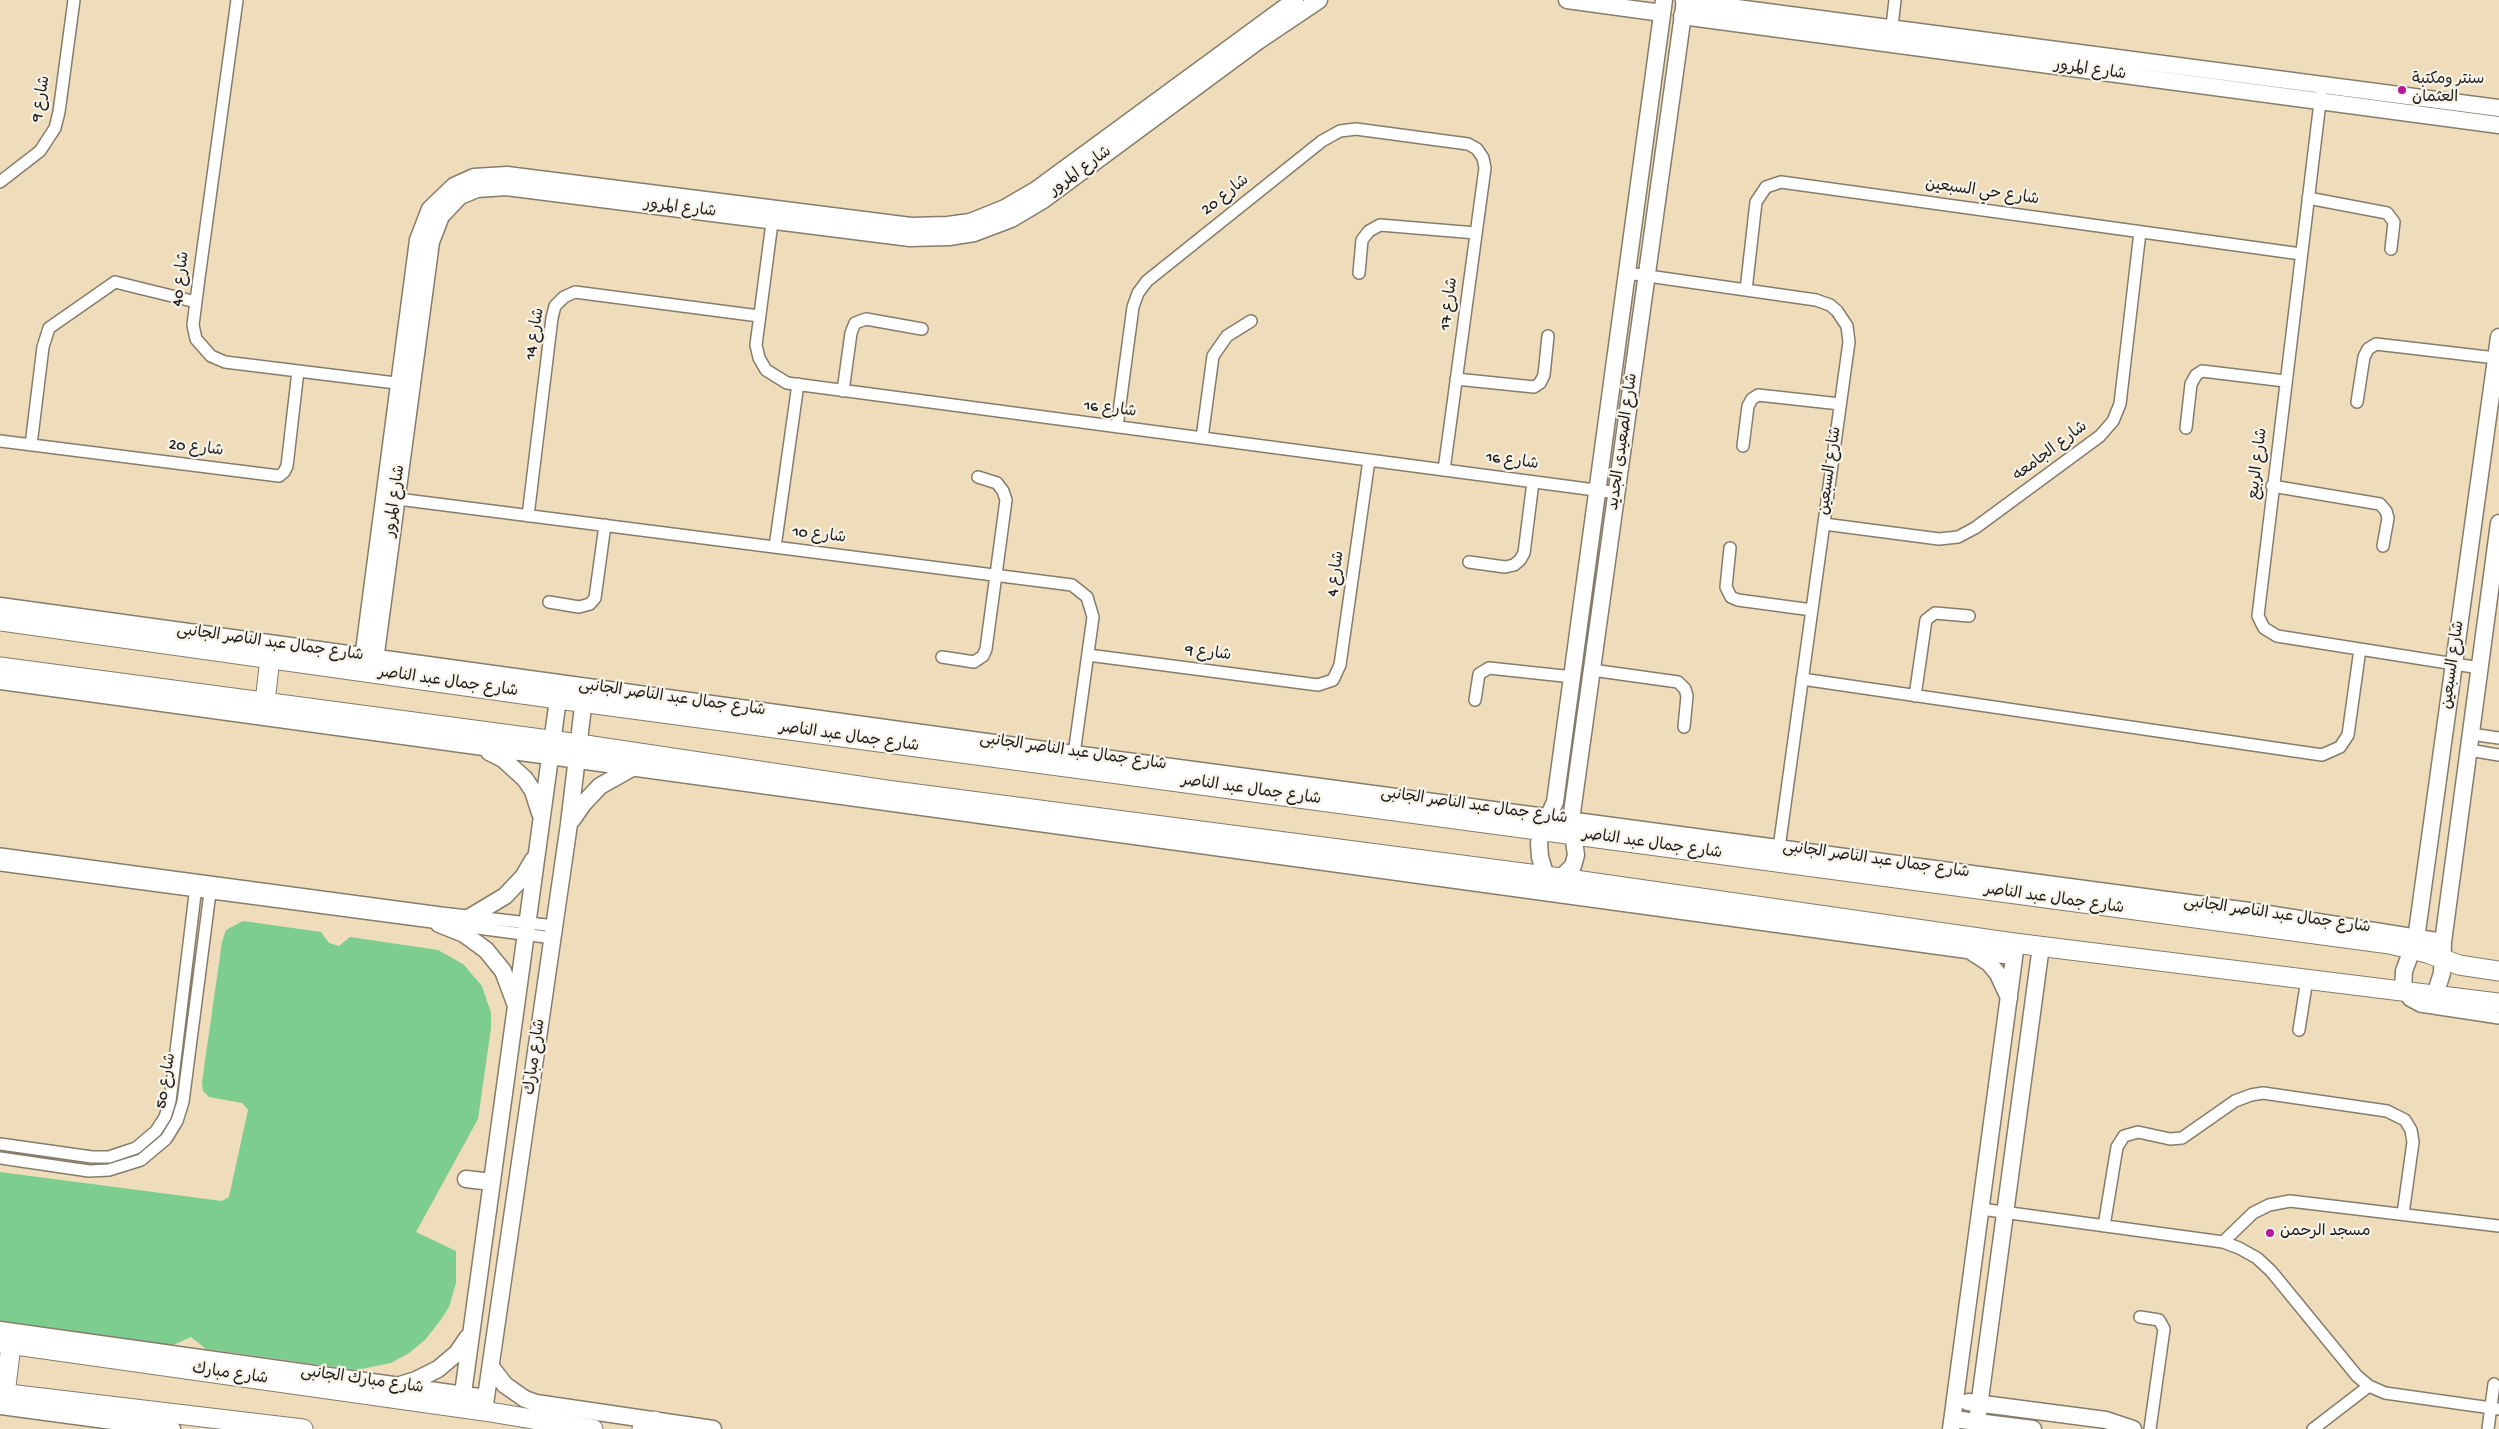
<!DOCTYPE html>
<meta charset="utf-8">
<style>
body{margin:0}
canvas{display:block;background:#efdcba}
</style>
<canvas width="2499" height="1429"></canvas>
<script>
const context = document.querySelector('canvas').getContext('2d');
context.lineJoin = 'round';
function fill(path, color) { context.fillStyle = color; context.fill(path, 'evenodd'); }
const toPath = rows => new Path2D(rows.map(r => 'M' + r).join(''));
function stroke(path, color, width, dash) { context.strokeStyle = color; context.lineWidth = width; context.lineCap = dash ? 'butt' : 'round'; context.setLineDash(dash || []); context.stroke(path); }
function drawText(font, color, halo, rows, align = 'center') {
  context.font = font + ' "Gochi Hand","Playpen Sans Arabic",sans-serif'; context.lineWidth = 4.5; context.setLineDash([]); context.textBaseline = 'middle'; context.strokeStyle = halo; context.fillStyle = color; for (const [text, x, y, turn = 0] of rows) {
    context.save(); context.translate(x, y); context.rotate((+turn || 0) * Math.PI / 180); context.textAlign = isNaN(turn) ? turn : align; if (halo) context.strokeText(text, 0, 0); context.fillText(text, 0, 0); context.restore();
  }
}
fill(toPath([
 [243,921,321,932,329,943,339,946,350,937,438,950,463,964,482,986,491,1013,491,1028,478,1119,416,1232,456,1251,456,1283,449,1307,440,1321,425,1340,409,1353,391,1363,356,1370,206,1349,191,1337,171,1346,0,1322,0,1172,222,1201,229,1197,248,1110,242,1103,209,1097,203,1091,202,1082,222,942,226,930]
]), '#7ccd8e');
const street = toPath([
 [237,0,199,278,193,325,196,339,211,356,225,362,404,384],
 [1891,35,1895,0],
 [2321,94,2258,616,2264,628,2277,636,2480,668],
 [0,182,40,151,55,128,59,112,74,0],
 [2308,198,2387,213,2394,222,2391,249],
 [773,215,756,345,759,358,766,370,787,383,1618,493],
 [1359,273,1362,240,1369,231,1380,225,1476,233],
 [1627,273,1816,300,1830,305,1837,311,1847,326,1849,342,1779,848],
 [1746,290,1756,202,1766,187,1781,182,2301,254],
 [1456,379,1534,387,1540,383,1544,375,1548,336],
 [843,391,851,333,855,323,866,319,922,329],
 [2357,402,2364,357,2368,349,2376,344,2496,358],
 [1117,427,1133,307,1138,293,1147,281,1322,141,1340,131,1356,129,1468,144,1477,149,1483,158,1485,168,1444,470],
 [2186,428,2191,384,2196,375,2202,371,2285,381],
 [1202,438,1213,356,1227,336,1251,321],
 [0,441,279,476,284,472,287,466,298,371],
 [31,445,43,347,49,328,115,282,196,302],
 [1743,446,1748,406,1752,399,1758,395,1840,404],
 [2272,486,2380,504,2386,511,2388,518,2383,546],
 [390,498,1072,585,1087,597,1093,617,1074,754],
 [528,516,552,318,555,306,564,297,575,292,759,316],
 [1824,524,1939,539,1958,537,1975,528,2100,436,2113,421,2120,404,2140,232],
 [775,547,798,384],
 [1730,548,1726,587,1731,597,1738,600,1812,610],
 [1469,562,1505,567,1514,565,1520,560,1524,553,1533,482],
 [549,602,579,607,590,604,595,598,605,525],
 [1088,655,1318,685,1333,680,1340,665,1369,460],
 [942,657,974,662,983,656,986,649,1006,500,1003,491,997,483,978,477],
 [1592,670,1678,682,1685,689,1687,696,1684,727],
 [1802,679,2322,755,2340,747,2348,735,2360,649],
 [1915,696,1926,620,1935,613,1969,616],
 [1475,700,1479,674,1489,668,1573,677],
 [2471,734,2499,738],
 [2469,750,2499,755],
 [0,854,441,913,555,926],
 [0,865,553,938],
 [2403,991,2409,1000,2420,1006,2499,1018],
 [2299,1030,2307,979],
 [0,1144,92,1157,109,1157,136,1148,156,1131,165,1117,170,1101,196,886],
 [0,1158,89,1171,109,1170,141,1160,166,1139,177,1121,183,1102,211,885],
 [1981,1209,2223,1242,2239,1248,2257,1258,2271,1271,2357,1376,2369,1386,2385,1393,2499,1409],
 [2104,1226,2117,1147,2124,1136,2138,1132,2170,1139,2182,1138,2235,1101,2251,1095,2263,1093,2387,1111,2405,1120,2411,1130,2413,1142,2403,1214],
 [2223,1242,2253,1213,2269,1205,2290,1201,2499,1226],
 [2140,1317,2159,1320,2164,1329,2150,1429],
 [2313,1429,2369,1386],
 [2488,1429,2494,1384]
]);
const secondary = toPath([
 [1567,0,1662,13],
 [1684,1,2499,108],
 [1682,16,2499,125],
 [0,606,1074,754,2249,911,2443,942],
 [362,666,418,240,430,209,454,186,474,177,507,175,911,226,948,225,970,222,1005,208,1036,190,1295,0],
 [374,668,431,242,441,216,460,196,477,189,506,187,910,238,949,237,974,233,1011,219,1043,200,1258,41,1319,0],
 [0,681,2004,955,2012,951,2014,943],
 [489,752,503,759,525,779,533,791,540,813],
 [572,820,583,804,600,786,632,768],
 [1546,877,1540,857,1539,843,1542,830,1555,802,1664,0],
 [1561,878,1573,866,1576,855,1571,820,1685,0],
 [470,917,505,896,523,877,533,860],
 [439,924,464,934,486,950,503,971,515,1003],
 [1972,952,1989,963,1998,974,2009,998],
 [2403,991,2404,971,2416,939,2499,337],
 [2435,995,2442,973,2443,942,2499,523],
 [466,1179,492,1182],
 [0,1330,486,1398],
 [491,1367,505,1385,525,1399,536,1403,713,1429],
 [400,1385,416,1380,438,1369,457,1353,468,1337],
 [1968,1402,2106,1420,2133,1429],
 [0,1406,172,1429],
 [461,1408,558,699],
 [484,1411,569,824,585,690],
 [1953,1419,2033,1429],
 [1951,1429,2016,943],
 [1976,1429,2041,946]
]);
const primary = toPath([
 [0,621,558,699,2390,944,2427,953,2459,965,2499,971],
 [0,667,579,744,886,790,1561,878,2014,943,2499,1003],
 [265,702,270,658],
 [0,1343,484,1411,593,1429],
 [0,1393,303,1429],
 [5,1394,11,1345],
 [642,1429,655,1421]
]);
stroke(street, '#867c6b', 14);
stroke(secondary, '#867c6b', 19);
stroke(primary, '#867c6b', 21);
stroke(street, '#fff', 11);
stroke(secondary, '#fff', 16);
stroke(primary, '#fff', 19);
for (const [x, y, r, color] of [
 [2402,90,5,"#b5179e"],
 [2270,1233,5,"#b5179e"]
]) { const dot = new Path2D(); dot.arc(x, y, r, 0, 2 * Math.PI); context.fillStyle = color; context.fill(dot); stroke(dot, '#f7f3e8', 2); }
drawText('16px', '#1c1c1c', '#f7f3e8', [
 ["شارع المرور",2090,71,8],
 ["شارع 9",42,99,-79],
 ["شارع المرور",1081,172,-36],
 ["شارع حي السبعين",1982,193,8],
 ["شارع 20",1226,196,-38],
 ["شارع المرور",680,209,7],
 ["شارع 40",182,279,-83],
 ["شارع 17",1450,304,-82],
 ["شارع 14",536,334,-80],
 ["شارع 16",1110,410,7],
 ["شارع الصعيدى الجديد",1624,442,-82],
 ["شارع 20",196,449,7],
 ["شارع الجامعه",2051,452,-37],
 ["شارع 16",1512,462,8],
 ["شارع الربيع",2259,464,-83],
 ["شارع السبعين",1831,471,-82],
 ["شارع المرور",396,501,-82],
 ["شارع 10",819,536,7],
 ["شارع 4",1337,574,-82],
 ["شارع جمال عبد الناصر الجانبى",270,644,8],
 ["شارع 9",1208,654,7],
 ["شارع السبعين",2454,665,-82],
 ["شارع جمال عبد الناصر",448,683,8],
 ["شارع جمال عبد الناصر الجانبى",672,699,8],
 ["شارع جمال عبد الناصر",849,738,8],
 ["شارع جمال عبد الناصر الجانبى",1073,753,8],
 ["شارع جمال عبد الناصر",1251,791,8],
 ["شارع جمال عبد الناصر الجانبى",1474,807,8],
 ["شارع جمال عبد الناصر",1652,845,8],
 ["شارع جمال عبد الناصر الجانبى",1876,861,8],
 ["شارع جمال عبد الناصر",2054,900,8],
 ["شارع جمال عبد الناصر الجانبى",2277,916,8],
 ["شارع مبارك",536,1057,-82],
 ["شارع 50",167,1081,-80],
 ["شارع مبارك",230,1375,8],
 ["شارع مبارك الجانبى",362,1381,8]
]);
drawText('16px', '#1c1c1c', '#f7f3e8', [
 ["سنتر ومكتبة",2412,81],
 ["العثمان",2412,99],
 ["مسجد الرحمن",2280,1233]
], 'left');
</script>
